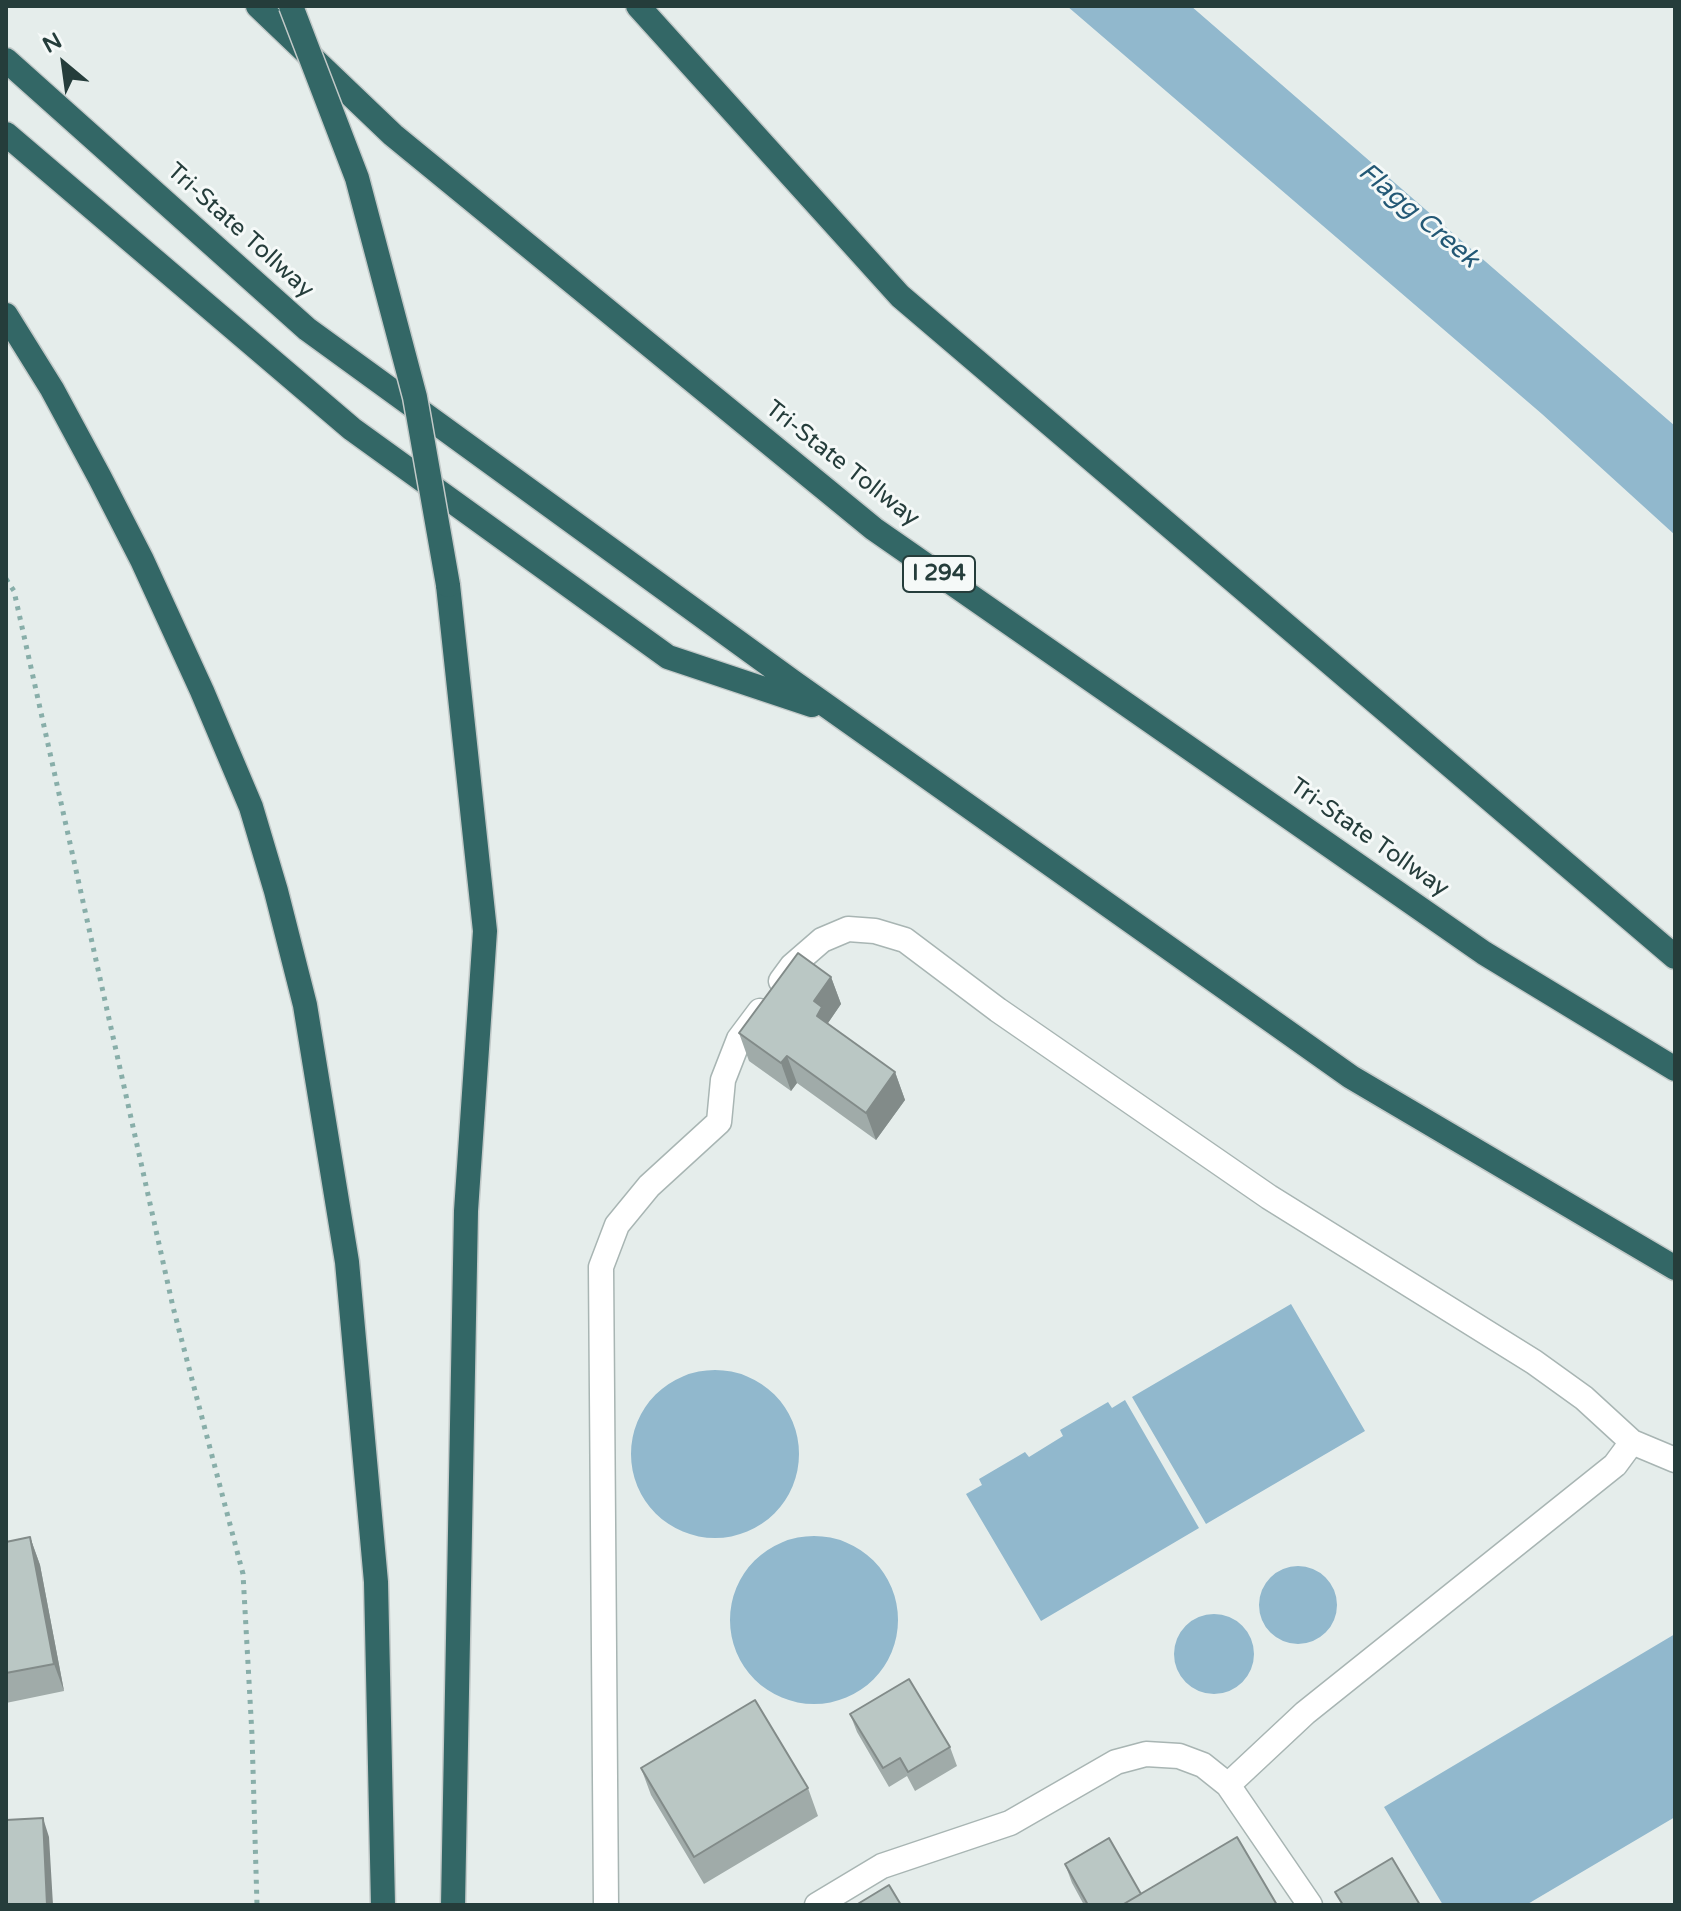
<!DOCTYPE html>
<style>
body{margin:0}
#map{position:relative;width:1681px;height:1911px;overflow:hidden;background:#e5edeb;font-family:"Varela Round",sans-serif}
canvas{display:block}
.frame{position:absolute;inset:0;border:8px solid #253d3b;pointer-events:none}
.north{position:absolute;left:24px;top:24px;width:80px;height:80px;-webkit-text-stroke:6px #f5f9f8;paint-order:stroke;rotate:331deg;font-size:22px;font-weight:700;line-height:32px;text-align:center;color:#253d3b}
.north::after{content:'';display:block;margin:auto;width:28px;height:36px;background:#253d3b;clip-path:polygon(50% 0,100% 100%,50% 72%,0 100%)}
</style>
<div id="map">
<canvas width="1681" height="1911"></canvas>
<div class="frame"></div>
<div class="north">N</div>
</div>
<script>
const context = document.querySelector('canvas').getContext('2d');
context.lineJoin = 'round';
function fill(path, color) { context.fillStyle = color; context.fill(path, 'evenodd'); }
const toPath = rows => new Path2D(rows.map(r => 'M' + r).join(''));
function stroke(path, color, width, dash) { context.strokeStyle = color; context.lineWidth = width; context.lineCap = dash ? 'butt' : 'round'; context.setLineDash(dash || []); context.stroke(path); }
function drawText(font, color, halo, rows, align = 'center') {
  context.font = font + ' "Varela Round",sans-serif'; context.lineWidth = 6; context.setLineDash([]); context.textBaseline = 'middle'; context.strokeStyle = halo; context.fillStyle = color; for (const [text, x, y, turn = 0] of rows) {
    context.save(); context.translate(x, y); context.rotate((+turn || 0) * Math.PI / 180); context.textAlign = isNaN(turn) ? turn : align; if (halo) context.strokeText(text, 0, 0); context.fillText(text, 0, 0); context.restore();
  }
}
fill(toPath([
 [1067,6,1191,6,1675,426,1675,535,1542,414],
 [1291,1304,1365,1431,1206,1524,1132,1397],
 '631 1454a84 84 0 1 1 168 0a84 84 0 1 1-168 0Z',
 [1125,1400,1199,1528,1041,1621,966,1494,982,1485,979,1479,1025,1452,1029,1457,1063,1436,1060,1430,1108,1402,1112,1408],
 '730 1620a84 84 0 1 1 168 0a84 84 0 1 1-168 0Z',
 '1259 1605a39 39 0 1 1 78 0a39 39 0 1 1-78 0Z',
 '1174 1654a40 40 0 1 1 80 0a40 40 0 1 1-80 0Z',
 [1675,1634,1675,1817,1526,1905,1443,1905,1384,1807]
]), '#91b8cd');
const minor = toPath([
 [781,981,792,966,822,940,848,929,875,931,905,940,998,1010,1269,1197,1534,1362,1584,1398,1632,1442,1675,1460],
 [1228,1785,1305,1713,1615,1465,1632,1442],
 [606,1905,601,1267,617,1225,649,1186,719,1122,723,1080,739,1039,760,1011],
 [817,1905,882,1866,1010,1823,1116,1762,1146,1754,1179,1756,1203,1765,1228,1785,1310,1905]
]);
const highway = toPath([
 [258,6,393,135,874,529,1484,953,1675,1069],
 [638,6,900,296,1675,957],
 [6,60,307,329,793,682,1351,1077,1675,1268],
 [6,134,352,429,668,657,812,705],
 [6,315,52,389,100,478,142,560,202,691,251,807,276,891,305,1005,347,1262,376,1582,383,1905],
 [448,585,485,931,466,1211,453,1905]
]);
stroke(minor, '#a8b5b3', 27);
stroke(highway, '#c2c9c8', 27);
stroke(toPath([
 [6,579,14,591,173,1307,243,1574,252,1735,257,1905]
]), '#88aea9', 5, [4, 6]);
stroke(minor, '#fff', 24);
stroke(highway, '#336766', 24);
const highwayBridge = toPath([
 [291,6,357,178,415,397,448,585]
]);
stroke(highwayBridge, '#c2c9c8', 27, []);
stroke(highwayBridge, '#336766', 24);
fill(toPath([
 [831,977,841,1004,828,1023,828,1024,895,1072,905,1100,876,1140,797,1083,791,1091,749,1061,739,1033],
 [30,1537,40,1565,64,1691,6,1703,6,1542],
 [850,1714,950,1747,957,1766,915,1791,907,1776,889,1787,857,1732],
 [641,1768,808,1788,818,1816,704,1884,651,1795],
 [1065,1864,1141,1894,1277,1905,1084,1905,1072,1883]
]), '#a0aba9');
fill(toPath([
 [831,977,841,1004,828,1023,832,1034,817,1016,814,1001],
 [787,1056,797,1083,791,1091,781,1063],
 [895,1072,905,1100,876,1140,866,1113],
 [30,1537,40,1565,64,1691,54,1664],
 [43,1818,49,1837,53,1905,47,1905]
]), '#828b89');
const building = toPath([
 [798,953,831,977,814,1001,822,1007,817,1016,895,1072,866,1113,787,1056,781,1063,739,1033,798,953],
 [30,1537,54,1664,6,1673,6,1542,30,1537],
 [909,1679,950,1747,908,1772,900,1758,883,1768,850,1714,909,1679],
 [755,1700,808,1788,694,1857,641,1768,755,1700],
 [43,1818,47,1905,6,1905,6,1820,43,1818],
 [1237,1837,1277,1905,1122,1905,1237,1837],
 [1109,1838,1141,1894,1122,1905,1088,1905,1065,1864,1109,1838],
 [1392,1858,1420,1905,1343,1905,1335,1892,1392,1858],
 [889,1885,901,1905,856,1905,889,1885]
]);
fill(building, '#bac7c4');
stroke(building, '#828b89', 2);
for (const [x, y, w] of [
 [939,574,72]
]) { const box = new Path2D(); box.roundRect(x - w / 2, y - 18, w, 36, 6); context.fillStyle = '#f5f9f8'; context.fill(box); stroke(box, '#253d3b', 2); }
drawText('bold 22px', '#253d3b', null, [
 ["I 294",939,574]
]);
drawText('24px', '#253d3b', '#f5f9f8', [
 ["Tri-State Tollway",240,231,42],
 ["Tri-State Tollway",842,464,38],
 ["Tri-State Tollway",1369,838,35]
]);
drawText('italic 26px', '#235875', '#f5f9f8', [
 ["Flagg Creek",1418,216,40]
]);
</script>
